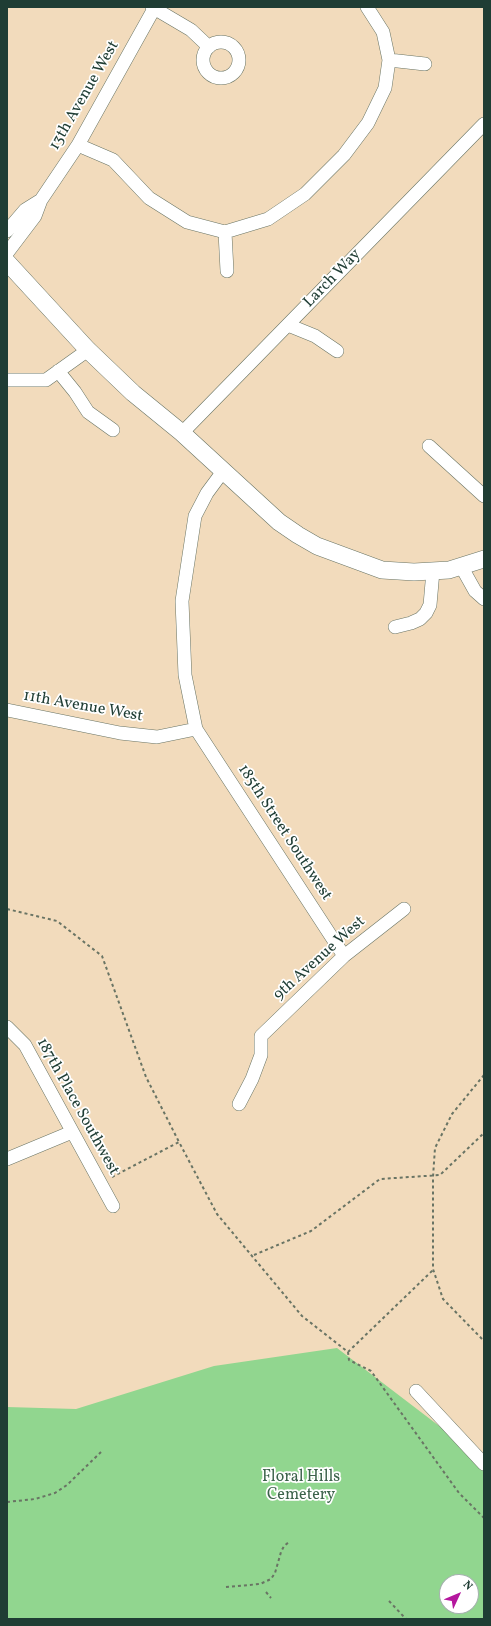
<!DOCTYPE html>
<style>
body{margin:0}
#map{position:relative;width:491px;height:1626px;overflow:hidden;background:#f2dbbc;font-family:Vollkorn,serif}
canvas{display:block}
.frame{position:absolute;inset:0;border:8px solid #1f3d34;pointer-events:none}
.north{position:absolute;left:439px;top:1574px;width:40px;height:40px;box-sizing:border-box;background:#fff;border:1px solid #a5b1ae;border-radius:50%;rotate:46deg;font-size:11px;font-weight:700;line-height:16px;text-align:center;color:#1f3d34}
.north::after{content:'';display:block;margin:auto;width:14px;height:18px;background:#b5179e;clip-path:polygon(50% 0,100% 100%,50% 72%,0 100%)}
</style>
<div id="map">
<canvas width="491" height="1626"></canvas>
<div class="frame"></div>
<div class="north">N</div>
</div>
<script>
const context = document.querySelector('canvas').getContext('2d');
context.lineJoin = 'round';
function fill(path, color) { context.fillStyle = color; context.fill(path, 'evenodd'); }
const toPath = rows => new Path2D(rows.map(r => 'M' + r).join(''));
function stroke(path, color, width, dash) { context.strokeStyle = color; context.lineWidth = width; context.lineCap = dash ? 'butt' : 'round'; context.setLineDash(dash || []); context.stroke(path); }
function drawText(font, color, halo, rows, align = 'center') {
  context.font = font + ' Vollkorn,serif'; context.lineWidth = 3.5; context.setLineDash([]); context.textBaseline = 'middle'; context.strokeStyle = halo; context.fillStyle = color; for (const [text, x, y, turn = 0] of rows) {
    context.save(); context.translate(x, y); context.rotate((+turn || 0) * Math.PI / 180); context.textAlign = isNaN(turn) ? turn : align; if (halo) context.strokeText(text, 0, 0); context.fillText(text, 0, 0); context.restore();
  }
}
fill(toPath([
 [337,1348,468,1448,484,1466,484,1619,7,1619,7,1407,76,1409,214,1366],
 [447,1582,471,1582,471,1606,447,1606]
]), '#91d68f');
const minor = toPath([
 [152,7,191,30,209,47],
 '203 60a18 18 0 1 1 36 0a18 18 0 1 1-36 0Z',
 [389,60,425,64],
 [78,145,113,160,149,198,187,222,225,232,227,271],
 [7,231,25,210,41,200],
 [225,232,268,219,305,194,344,155,368,123,385,88,389,60,383,32,367,7],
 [7,253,35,216,41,200,78,145,155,7],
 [288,325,315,336,337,351],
 [58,371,75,392,88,412,113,430],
 [7,380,46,380,88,350],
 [182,433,484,124],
 [429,446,484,496],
 [224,470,207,493,195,516,182,601,185,675,196,729,344,956],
 [461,566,475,591,484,599],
 [395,627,411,623,420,619,426,613,430,605,433,571],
 [7,710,120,733,157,737,196,729],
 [7,1027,25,1045,113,1206],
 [239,1104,252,1079,261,1055,261,1036,344,956,404,909],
 [7,1159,72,1132],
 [416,1391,484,1464]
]);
const major = toPath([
 [7,262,88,350,133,393,182,433,279,522,298,535,317,546,382,570,414,572,449,570,484,559]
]);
stroke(minor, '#697464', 14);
stroke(major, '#697464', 18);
stroke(toPath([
 [7,909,57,921,102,956,146,1077,179,1142],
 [484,1075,452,1114,435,1148,433,1177,433,1269,443,1299,484,1341],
 [112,1177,179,1142,217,1214,302,1316,348,1352,349,1360,371,1371,459,1493,484,1518],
 [254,1255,311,1231,380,1179,440,1175,484,1133],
 [348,1352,433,1270],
 [7,1502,35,1499,55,1493,67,1485,101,1452],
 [226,1587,260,1584,271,1579,275,1573,281,1552,284,1546,289,1542],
 [266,1592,271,1598],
 [389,1601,406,1619]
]), '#697464', 2, [3, 3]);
stroke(minor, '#fff', 13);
stroke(major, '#fff', 17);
drawText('16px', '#1f3d34', '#fff', [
 ["13th Avenue West",85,96,-60],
 ["Larch Way",333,279,-46],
 ["11th Avenue West",83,707,10],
 ["185th Street Southwest",284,833,57],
 ["9th Avenue West",320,959,-42],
 ["187th Place Southwest",77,1107,61]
]);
drawText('16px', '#3c634b', '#fff', [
 ["Floral Hills",301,1478],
 ["Cemetery",301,1496]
]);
</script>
